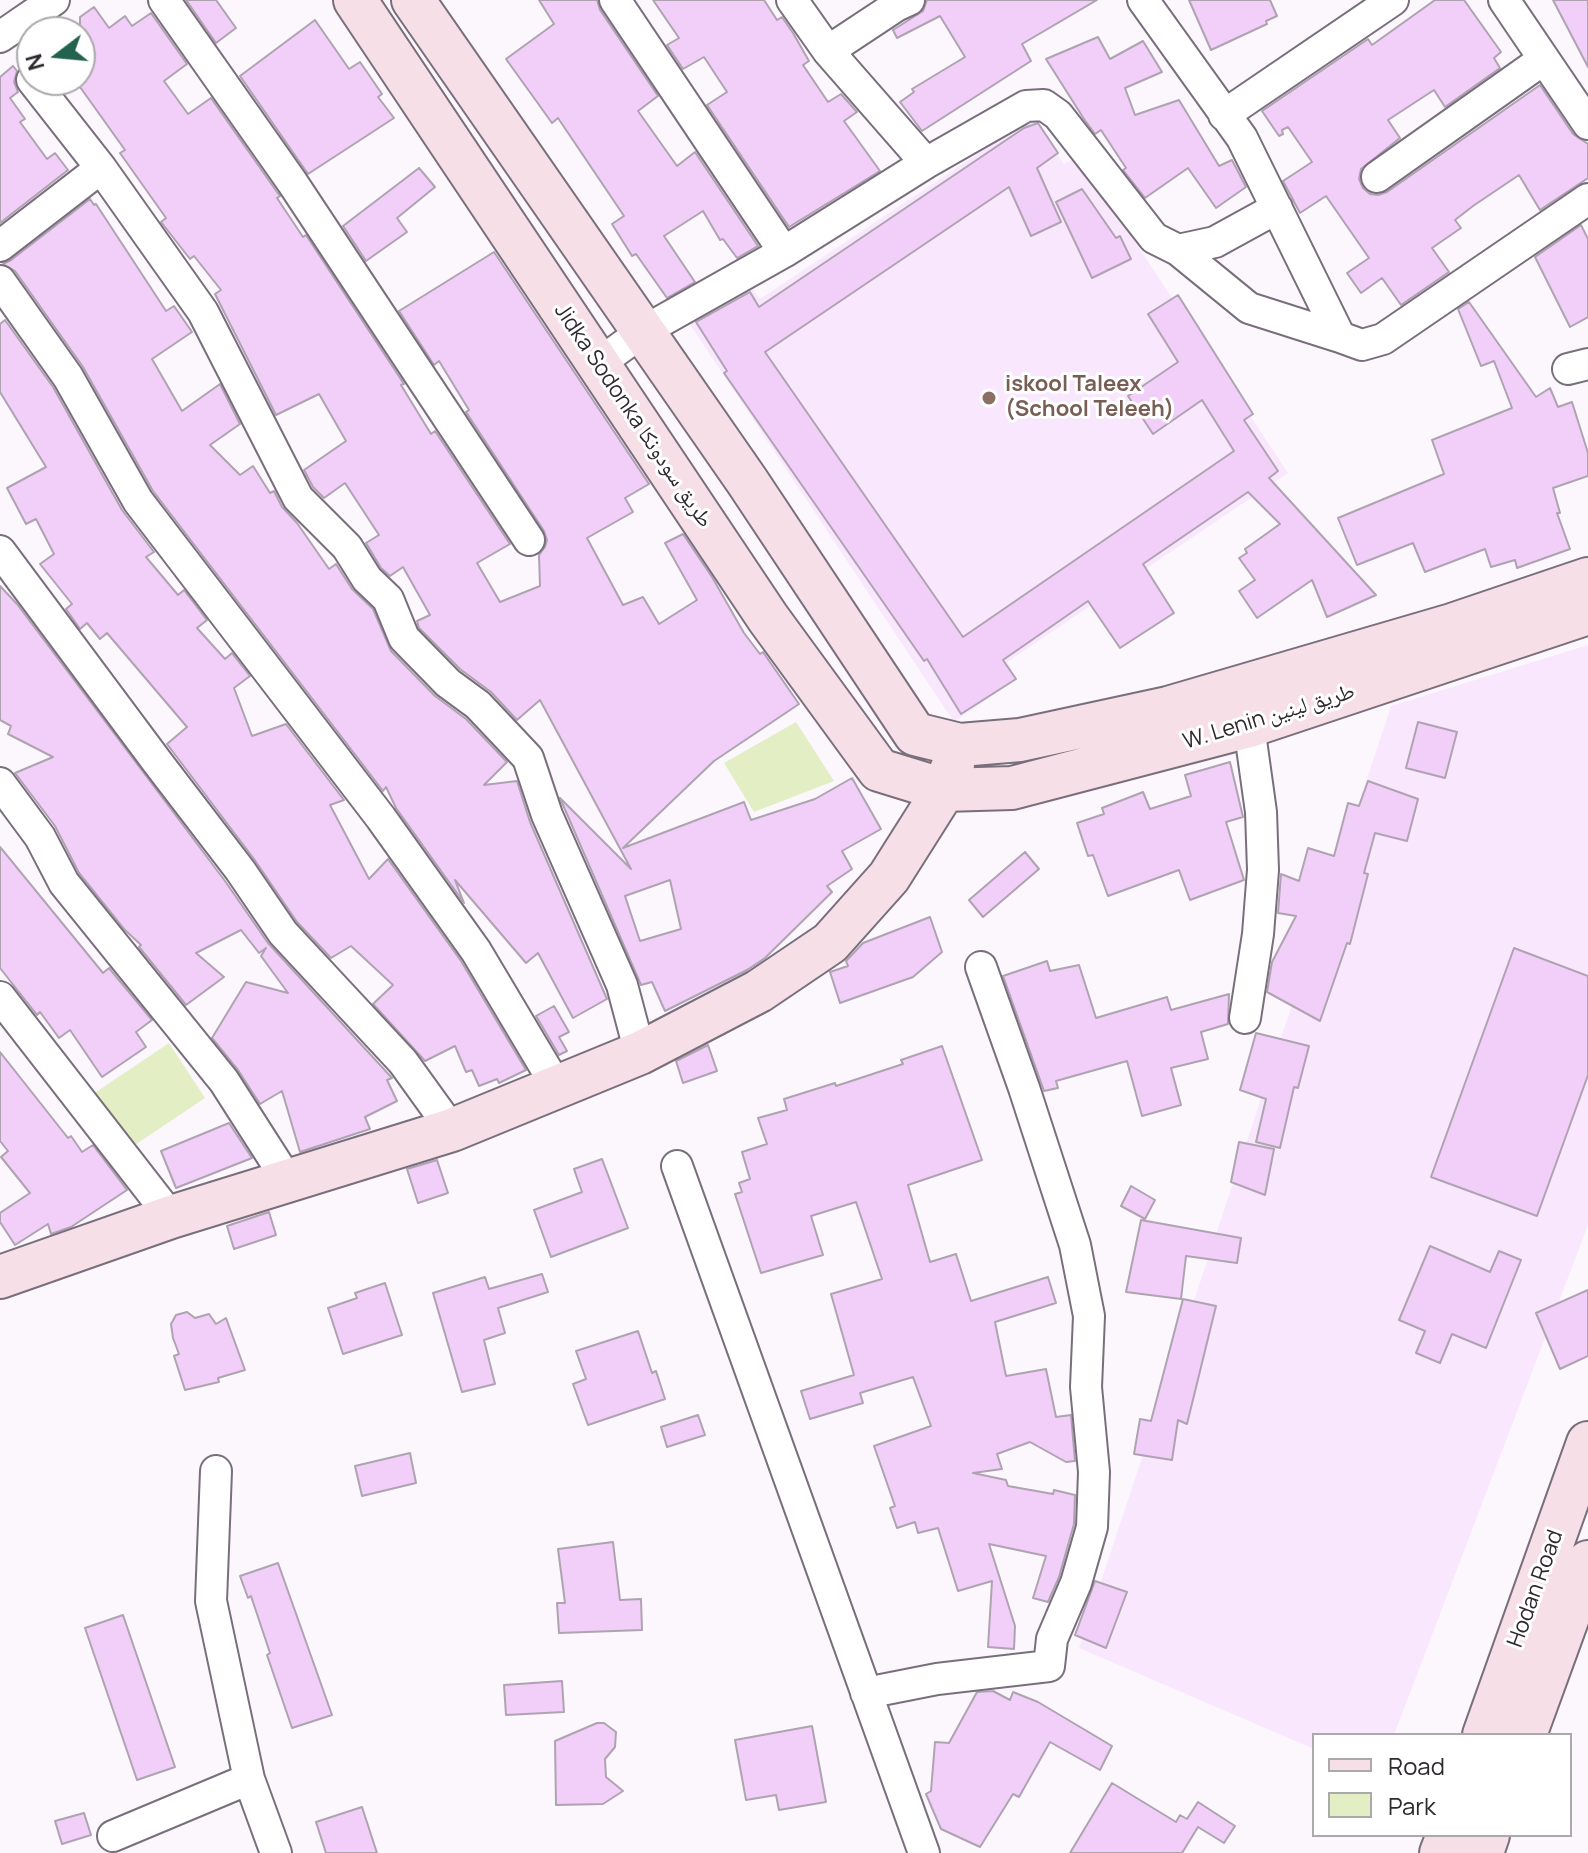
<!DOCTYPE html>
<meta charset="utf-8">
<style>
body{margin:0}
#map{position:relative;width:1588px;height:1853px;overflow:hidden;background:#fcf7fd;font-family:Manrope,sans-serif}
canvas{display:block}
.legend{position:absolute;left:1312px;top:1733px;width:260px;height:104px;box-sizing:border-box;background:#fff;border:2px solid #aba9ac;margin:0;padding:10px 14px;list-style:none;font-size:24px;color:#2e292f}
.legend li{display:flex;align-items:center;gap:16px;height:40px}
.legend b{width:40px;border:2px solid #aba9ac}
.north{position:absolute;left:16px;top:16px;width:80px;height:80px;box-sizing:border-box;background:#fff;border:2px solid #aba9ac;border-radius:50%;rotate:254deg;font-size:22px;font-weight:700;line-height:32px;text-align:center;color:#2e292f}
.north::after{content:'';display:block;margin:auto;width:28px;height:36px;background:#23624f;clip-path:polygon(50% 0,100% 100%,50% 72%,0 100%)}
</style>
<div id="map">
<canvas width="1588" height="1853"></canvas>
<ul class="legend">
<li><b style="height:10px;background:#f6dfe6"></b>Road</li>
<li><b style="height:22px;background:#e3eec5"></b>Park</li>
</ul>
<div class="north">N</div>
</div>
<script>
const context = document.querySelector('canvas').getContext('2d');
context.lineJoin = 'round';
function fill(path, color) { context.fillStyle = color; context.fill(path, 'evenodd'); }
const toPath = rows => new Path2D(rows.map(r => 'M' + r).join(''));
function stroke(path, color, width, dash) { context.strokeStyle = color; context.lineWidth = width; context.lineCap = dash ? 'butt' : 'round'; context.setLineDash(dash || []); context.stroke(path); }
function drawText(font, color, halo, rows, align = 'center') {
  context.font = font + ' Manrope,"Noto Naskh Arabic",sans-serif'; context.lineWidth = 6; context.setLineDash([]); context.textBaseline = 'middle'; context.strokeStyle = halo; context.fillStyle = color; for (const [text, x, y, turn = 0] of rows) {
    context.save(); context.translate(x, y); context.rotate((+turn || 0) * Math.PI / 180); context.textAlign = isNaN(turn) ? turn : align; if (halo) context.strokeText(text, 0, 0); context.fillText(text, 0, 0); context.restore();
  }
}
fill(toPath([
 [1033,117,1064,164,1078,156,1288,473,1007,662,1017,679,954,722,689,323,748,283,760,299],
 [1588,645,1588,1225,1394,1735,1314,1735,1314,1749,1079,1648,1391,706]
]), '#f9e7fd');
fill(toPath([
 [796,722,834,781,754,812,724,763],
 [169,1043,205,1098,126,1151,90,1096]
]), '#e3eec5');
const building = toPath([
 [186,0,216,0,236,28,216,43,186,0],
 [539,0,597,0,600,10,658,96,638,111,677,166,695,152,758,246,737,258,723,239,720,240,703,211,664,236,695,282,667,298,636,254,632,256,612,224,624,216,558,118,552,123,506,59,554,24,539,0],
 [653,0,764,0,777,20,782,17,793,33,809,61,803,65,828,102,841,94,857,112,844,121,880,171,789,227,707,105,727,92,704,57,683,69,667,45,679,38,653,0],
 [927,0,1097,0,1022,44,1031,61,922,131,900,102,914,92,912,89,965,57,940,16,897,38,893,30,923,11,927,0],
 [1189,0,1270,0,1277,16,1266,21,1267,24,1211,50,1189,0],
 [1435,0,1464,0,1501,52,1494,58,1500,68,1445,107,1434,90,1388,120,1400,138,1361,169,1359,179,1363,188,1370,194,1378,195,1387,192,1540,85,1573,134,1588,144,1588,178,1540,210,1519,175,1473,206,1455,220,1461,228,1432,248,1449,272,1401,305,1382,278,1361,293,1347,273,1369,258,1326,196,1300,213,1283,181,1312,162,1288,127,1282,130,1283,134,1279,136,1262,111,1368,39,1372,45,1435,0],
 [1553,0,1588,0,1588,67,1553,0],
 [94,7,109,28,125,16,132,26,151,13,187,64,164,81,188,114,211,98,277,192,280,196,277,198,303,237,306,235,404,384,401,385,431,434,435,431,510,544,477,563,500,602,540,586,539,555,545,547,547,540,544,531,466,412,469,410,439,361,434,365,399,311,494,252,649,484,625,498,633,512,587,538,623,605,643,597,659,624,697,600,665,543,683,534,712,577,744,633,760,654,763,652,799,704,714,761,623,848,744,802,751,820,815,799,852,778,881,829,842,851,852,869,827,886,832,892,765,958,747,970,665,1011,652,982,641,985,560,798,631,869,540,700,517,720,491,692,460,669,419,628,417,621,430,615,403,567,390,576,381,568,366,543,379,535,345,483,324,498,313,487,304,470,346,441,319,394,276,415,215,294,221,290,194,256,190,259,161,222,166,218,120,153,125,150,80,87,80,17,94,7],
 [670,880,681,929,640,941,625,896,670,880],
 [315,20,349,69,360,62,382,94,378,97,394,118,308,174,240,76,315,20],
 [1098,37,1110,59,1143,41,1162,72,1125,88,1135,115,1179,100,1219,166,1232,160,1246,187,1216,208,1188,168,1145,198,1123,170,1126,168,1101,130,1095,134,1084,119,1046,59,1098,37],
 [13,66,17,71,14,82,18,92,10,98,25,119,20,122,47,159,55,153,68,170,0,223,0,77,13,66],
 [1038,123,1058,153,1037,168,1061,222,1031,236,1009,187,765,352,963,637,1234,451,1202,400,1153,434,1128,396,1178,362,1148,314,1178,295,1253,414,1244,420,1278,471,1269,478,1376,595,1327,617,1312,580,1257,618,1239,591,1255,580,1239,558,1247,553,1245,549,1280,524,1248,492,1143,564,1174,613,1120,648,1088,601,1003,660,1016,679,961,714,927,659,924,661,724,373,727,371,696,322,750,292,759,307,1024,128,1038,123],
 [419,168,435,187,397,218,407,232,366,261,343,226,419,168],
 [1082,189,1116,238,1120,236,1131,259,1092,278,1056,202,1082,189],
 [90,199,94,205,96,204,166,311,174,306,192,332,152,359,182,411,220,384,240,424,210,445,240,475,253,466,270,493,274,491,282,507,297,523,329,569,336,564,352,589,373,609,391,651,435,696,466,719,507,762,484,785,517,781,530,822,607,999,573,1018,538,953,526,963,455,880,464,903,396,808,386,787,383,791,153,491,83,367,15,271,3,264,11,260,90,199],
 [1581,225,1588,239,1588,317,1570,327,1535,257,1581,225],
 [1469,302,1536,397,1550,388,1558,407,1572,402,1588,453,1588,476,1553,488,1560,513,1557,513,1570,549,1517,568,1515,560,1491,567,1485,549,1425,572,1413,543,1357,565,1338,518,1444,474,1432,440,1512,408,1494,361,1481,366,1458,309,1469,302],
 [5,320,53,387,122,510,154,552,146,557,178,595,184,590,207,620,197,628,225,659,232,653,250,676,234,688,252,736,286,724,344,800,330,805,369,879,388,859,461,961,526,1070,499,1083,497,1079,479,1086,472,1070,466,1072,455,1046,425,1061,373,1004,393,985,351,946,331,958,297,922,254,859,167,744,187,727,107,633,100,639,87,623,80,629,66,609,72,604,40,564,54,554,36,519,26,524,7,488,46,467,0,392,0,324,5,320],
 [0,586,17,604,225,881,268,943,392,1078,387,1080,397,1101,365,1117,370,1129,300,1152,282,1091,260,1104,238,1070,212,1038,246,982,288,993,261,956,266,948,259,953,241,930,196,953,224,977,186,1005,139,947,141,945,124,929,79,873,55,826,15,773,53,757,8,734,11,726,0,720,0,586],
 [1418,722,1457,732,1445,778,1406,768,1418,722],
 [1230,762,1243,817,1226,822,1244,880,1190,900,1179,870,1108,896,1093,855,1088,856,1077,823,1104,814,1102,808,1143,792,1150,809,1191,796,1185,775,1230,762],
 [1368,781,1418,799,1407,841,1375,833,1364,873,1368,874,1350,944,1347,943,1320,1021,1267,992,1272,962,1296,916,1278,913,1281,874,1299,881,1308,848,1334,856,1348,803,1359,806,1368,781],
 [0,847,103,973,109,968,152,1020,136,1032,146,1047,102,1077,70,1030,59,1038,40,1012,37,1015,0,968,0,847],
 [1025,852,1039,869,983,917,969,900,1025,852],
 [930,917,942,952,913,977,840,1003,830,972,848,966,846,961,863,943,930,917],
 [1514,948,1588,976,1588,1075,1537,1216,1431,1177,1514,948],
 [1047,961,1050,971,1079,965,1096,1018,1167,997,1171,1010,1229,994,1228,1024,1201,1032,1208,1059,1171,1068,1181,1105,1142,1116,1127,1061,1056,1081,1058,1088,1044,1091,1003,976,1047,961],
 [554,1006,569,1032,559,1037,567,1051,559,1055,536,1016,554,1006],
 [1256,1033,1309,1046,1298,1088,1294,1087,1280,1148,1256,1142,1266,1099,1240,1090,1256,1033],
 [708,1045,717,1071,683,1083,676,1061,708,1045],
 [942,1046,982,1160,908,1185,930,1262,956,1254,971,1301,1048,1277,1056,1303,995,1322,1006,1376,1046,1369,1056,1417,1071,1415,1075,1461,1066,1462,1030,1442,997,1454,1002,1469,973,1473,1006,1480,1008,1486,1053,1494,1054,1490,1075,1495,1074,1524,1059,1577,1048,1602,1033,1598,1046,1556,989,1544,1015,1626,1014,1649,988,1647,992,1581,958,1591,938,1528,918,1533,915,1522,897,1528,890,1508,895,1506,874,1446,931,1426,913,1377,860,1393,863,1403,810,1419,801,1391,854,1375,831,1294,882,1279,856,1202,811,1216,823,1255,761,1273,735,1194,742,1192,739,1183,750,1179,742,1152,767,1144,758,1118,787,1110,784,1099,835,1083,836,1086,903,1064,901,1060,942,1046],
 [0,1052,68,1138,71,1136,82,1152,93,1145,127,1190,71,1227,51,1234,48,1224,15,1245,0,1222,0,1213,30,1193,1,1157,8,1151,0,1141,0,1052],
 [229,1123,252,1158,176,1188,161,1151,229,1123],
 [1239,1142,1274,1149,1265,1195,1231,1182,1239,1142],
 [602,1159,628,1228,551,1257,534,1210,582,1192,574,1169,602,1159],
 [437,1160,448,1193,418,1203,407,1169,437,1160],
 [1131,1186,1155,1200,1145,1219,1121,1206,1131,1186],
 [269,1212,276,1235,234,1249,227,1226,269,1212],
 [1141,1220,1241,1238,1237,1263,1186,1256,1181,1299,1126,1292,1141,1220],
 [1430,1246,1490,1272,1499,1251,1521,1260,1486,1348,1452,1334,1440,1363,1416,1353,1425,1331,1399,1320,1430,1246],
 [542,1274,548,1292,498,1308,505,1333,484,1340,495,1384,462,1392,433,1293,485,1277,489,1289,542,1274],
 [385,1283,402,1335,343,1354,328,1308,357,1298,355,1293,385,1283],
 [1588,1290,1588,1356,1560,1369,1536,1313,1588,1290],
 [1183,1299,1216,1306,1187,1424,1178,1420,1172,1460,1134,1454,1140,1419,1151,1421,1183,1299],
 [187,1312,195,1318,209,1314,216,1324,226,1318,245,1370,218,1378,219,1382,185,1390,174,1356,179,1354,173,1338,171,1324,176,1315,187,1312],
 [638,1331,652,1373,656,1371,665,1399,588,1425,573,1384,586,1379,576,1351,638,1331],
 [698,1415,705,1435,667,1447,661,1427,698,1415],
 [410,1453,416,1483,362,1496,355,1466,410,1453],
 [613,1542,620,1600,641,1599,642,1630,559,1633,557,1603,565,1603,558,1549,613,1542],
 [278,1563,332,1715,292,1728,267,1655,270,1653,251,1596,248,1598,240,1576,278,1563],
 [1095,1581,1127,1592,1106,1648,1075,1635,1095,1581],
 [123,1615,175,1767,137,1780,85,1628,123,1615],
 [562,1681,564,1712,506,1715,504,1685,562,1681],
 [993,1691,1010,1700,1013,1692,1038,1702,1112,1746,1100,1770,1050,1742,1019,1797,1013,1794,980,1847,941,1829,926,1794,931,1791,935,1742,949,1743,977,1692,993,1691],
 [597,1723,604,1723,616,1732,615,1747,605,1759,606,1777,623,1791,603,1804,556,1805,555,1741,597,1723],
 [812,1726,826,1802,779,1810,776,1795,746,1800,735,1740,812,1726],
 [1112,1783,1176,1822,1180,1815,1187,1819,1198,1802,1235,1826,1224,1843,1198,1827,1182,1853,1070,1853,1112,1783],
 [362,1807,377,1853,326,1853,316,1822,362,1807],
 [84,1813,91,1835,62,1844,55,1821,84,1813]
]);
fill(building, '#f1cff9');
stroke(building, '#afa3b2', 2);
const street = toPath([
 [164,0,292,182,529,540],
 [615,0,784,252],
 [792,0,828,51,926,163],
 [1143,0,1242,138,1340,337,1362,345,1383,339,1588,199],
 [1504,0,1588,124],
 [0,37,54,0],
 [828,51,896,6,909,0],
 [32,80,101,168,203,312,298,498,347,547,367,579,388,599,404,638,448,683,478,705,528,758,547,815,622,985,640,1053],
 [1224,115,1393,0],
 [1377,177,1544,59],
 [0,246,101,168],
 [1178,250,1249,308,1340,337],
 [0,281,68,377,138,501,381,818,476,951,557,1087],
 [598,364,642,332,784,252,926,163,1026,106,1044,105,1058,115,1154,238,1178,250,1215,242,1277,208],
 [1568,369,1588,364],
 [0,551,158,763,240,870,283,933,403,1062,452,1130],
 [0,783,40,837,64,883,224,1081,288,1181],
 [0,997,171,1217],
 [1245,1018,1258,934,1263,870,1261,812,1249,726],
 [677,1166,924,1853],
 [216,1471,211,1601,249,1779,276,1853],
 [866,1693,937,1679,1049,1666,1052,1639,1076,1583,1092,1527,1094,1472,1086,1387,1089,1316,1075,1245,1024,1088,981,967],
 [113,1836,249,1779]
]);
const secondary = toPath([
 [355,0,768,618,879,770,944,790,1012,788,1249,726,1588,613],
 [413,0,747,481,915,734,960,745,1020,740,1168,708,1452,625,1588,579],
 [0,1277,171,1217,452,1130,640,1053,759,991,830,943,889,877,944,790,953,765],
 [1484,1735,1588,1443],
 [1525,1735,1588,1562],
 [1441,1853,1448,1835],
 [1482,1853,1488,1835]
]);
stroke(street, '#796e7c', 34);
stroke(secondary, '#796e7c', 46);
stroke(street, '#fff', 30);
stroke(secondary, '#f6dfe6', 42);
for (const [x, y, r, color] of [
 [989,398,8,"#8d6e63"]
]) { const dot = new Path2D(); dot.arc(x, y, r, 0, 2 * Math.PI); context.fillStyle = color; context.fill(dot); stroke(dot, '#fff', 3); }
drawText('bold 22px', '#785e54', '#fff', [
 ["iskool Taleex",1005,385],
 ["(School Teleeh)",1005,410]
], 'left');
drawText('22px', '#2e292f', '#fff', [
 ["Jidka Sodonka طريق سودونكا",633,416,56],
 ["W. Lenin طريق لينين",1269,717,-17],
 ["Hodan Road",1536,1589,-70]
]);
</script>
